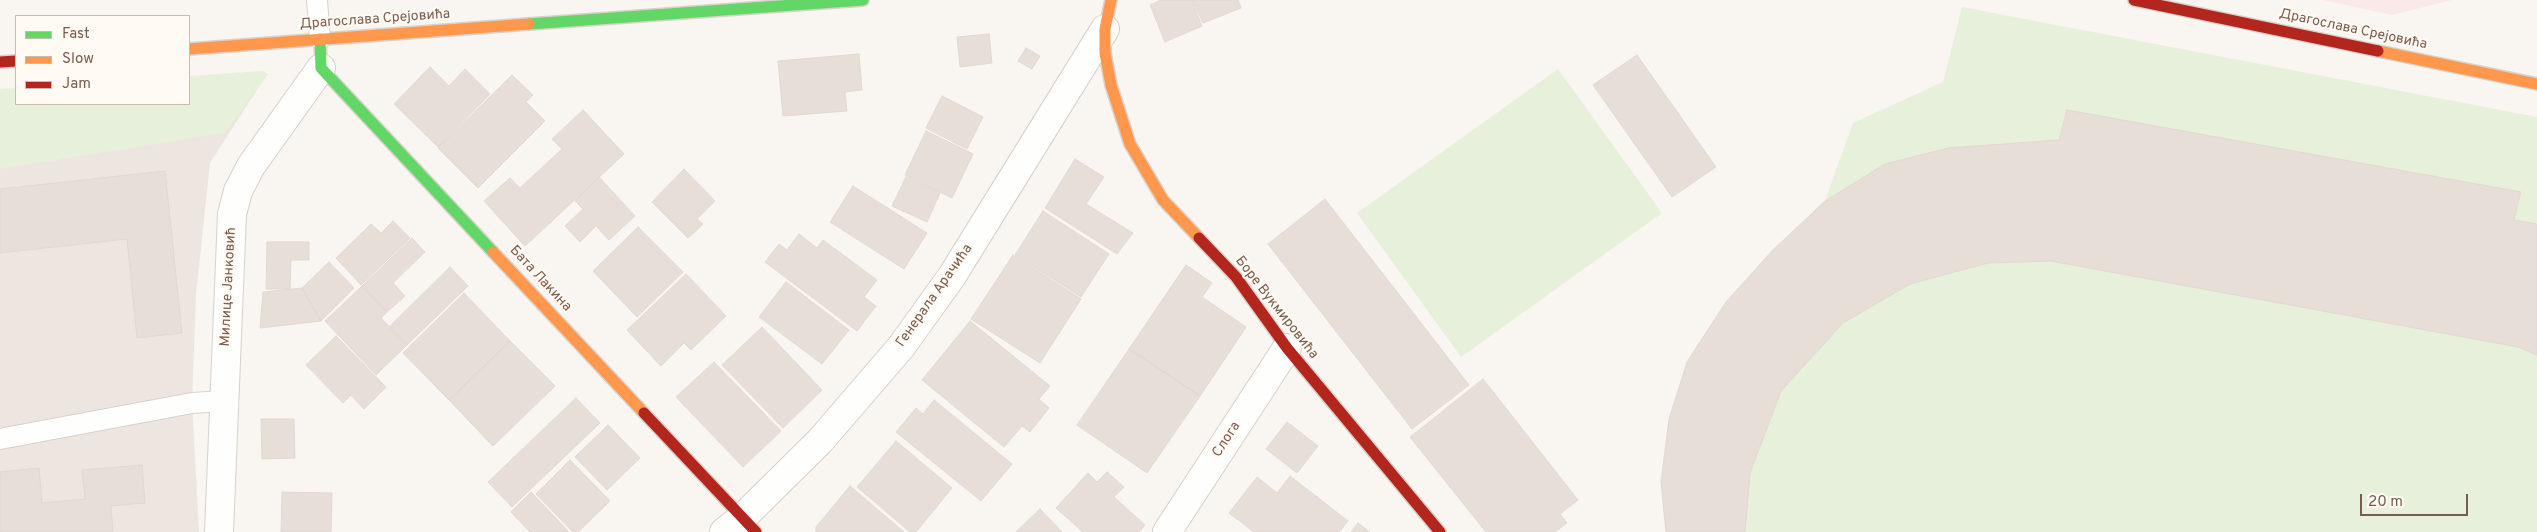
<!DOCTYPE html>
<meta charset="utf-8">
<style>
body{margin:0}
#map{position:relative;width:2537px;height:532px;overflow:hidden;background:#f9f5f0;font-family:Overpass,sans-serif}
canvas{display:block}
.legend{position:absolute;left:15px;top:15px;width:175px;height:90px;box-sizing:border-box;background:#fffaf3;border:1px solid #cabbb1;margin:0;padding:6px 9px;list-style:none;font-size:15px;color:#7a5c4d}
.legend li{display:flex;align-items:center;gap:10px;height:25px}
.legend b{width:25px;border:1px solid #cabbb1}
.scale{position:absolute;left:2360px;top:494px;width:108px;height:22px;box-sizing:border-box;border:2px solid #7a5c4d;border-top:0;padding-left:6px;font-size:15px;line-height:18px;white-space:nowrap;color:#7a5c4d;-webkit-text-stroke:4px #fffaf3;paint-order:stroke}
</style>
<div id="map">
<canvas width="2537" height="532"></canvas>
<ul class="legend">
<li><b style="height:6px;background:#63d668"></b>Fast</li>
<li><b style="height:6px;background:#ff974d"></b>Slow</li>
<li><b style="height:6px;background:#b3261e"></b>Jam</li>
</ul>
<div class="scale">20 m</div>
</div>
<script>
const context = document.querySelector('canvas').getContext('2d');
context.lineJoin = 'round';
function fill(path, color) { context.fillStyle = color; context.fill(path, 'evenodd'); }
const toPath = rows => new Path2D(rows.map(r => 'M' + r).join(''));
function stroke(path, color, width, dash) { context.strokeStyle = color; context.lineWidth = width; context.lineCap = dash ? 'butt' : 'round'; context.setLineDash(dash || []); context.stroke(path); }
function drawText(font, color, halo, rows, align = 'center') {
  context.font = font + ' Overpass,sans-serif'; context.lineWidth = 4; context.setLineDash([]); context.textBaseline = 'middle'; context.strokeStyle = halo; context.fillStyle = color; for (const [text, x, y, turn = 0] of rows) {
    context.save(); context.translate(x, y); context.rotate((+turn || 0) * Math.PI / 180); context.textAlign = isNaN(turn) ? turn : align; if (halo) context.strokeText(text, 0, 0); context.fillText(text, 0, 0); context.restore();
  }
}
fill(toPath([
 [262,82,210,163,196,294,192,403,199,532,0,532,0,97,16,104,189,104]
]), '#ede5e0');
fill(toPath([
 [2323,0,2452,0,2392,15]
]), '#fae9e9');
fill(toPath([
 [1962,7,2537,117,2537,532,1666,532,1661,482,1669,419,1687,362,1726,302,1772,251,1825,201,1853,123,1943,82],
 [1558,69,1662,213,1461,357,1357,213],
 [263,71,268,74,225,133,0,169,0,89,16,88,16,104,189,104,189,76]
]), '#e7f0db');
const building = toPath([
 [1161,0,1192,0,1202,26,1165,42,1150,5,1161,0],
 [1193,0,1238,0,1241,8,1203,23,1193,0],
 [989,34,992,63,960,67,957,37,989,34],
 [1026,48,1040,56,1032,69,1018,61,1026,48],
 [859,54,862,90,845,92,847,111,783,116,778,61,859,54],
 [1637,55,1716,167,1672,197,1593,85,1637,55],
 [430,67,449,86,465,69,490,94,438,147,394,104,430,67],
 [512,75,533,95,526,102,545,121,478,188,438,148,512,75],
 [942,96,983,117,967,149,926,128,942,96],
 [583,110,624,154,525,246,484,201,510,178,520,188,562,149,552,139,583,110],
 [2067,110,2521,192,2514,220,2537,224,2537,355,2518,347,2051,261,1988,263,1910,284,1843,323,1781,391,1750,473,1745,532,1666,532,1661,482,1669,419,1687,362,1726,302,1772,251,1825,201,1885,164,1948,148,2059,140,2067,110],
 [926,131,973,154,952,198,905,175,926,131],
 [1075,159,1104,177,1086,204,1133,233,1117,254,1045,208,1075,159],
 [684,169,715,201,697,219,703,224,688,238,652,202,684,169],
 [165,171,182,333,137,338,127,239,0,253,0,189,165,171],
 [599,177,635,216,609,240,596,226,580,242,565,226,583,209,575,201,599,177],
 [906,177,940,193,927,222,892,206,906,177],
 [853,186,927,233,904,269,830,222,853,186],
 [1325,199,1469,385,1412,429,1268,244,1325,199],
 [1043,211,1109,254,1081,297,1015,255,1043,211],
 [393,221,410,238,361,285,336,258,371,224,381,233,393,221],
 [638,227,683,272,637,317,593,271,638,227],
 [799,234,817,248,823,240,877,280,864,297,876,306,857,331,765,262,779,244,787,250,799,234],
 [412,238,425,252,393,283,405,296,387,312,362,286,412,238],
 [267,242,309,242,309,260,291,260,290,289,266,289,267,242],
 [1013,255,1081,299,1040,363,971,319,1013,255],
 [329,262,354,288,321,321,302,288,329,262],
 [1186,265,1212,283,1202,297,1246,327,1200,396,1129,349,1186,265],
 [450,267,468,286,407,345,389,327,450,267],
 [686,274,726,316,691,350,684,343,661,366,627,330,686,274],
 [786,282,849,330,822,364,759,317,786,282],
 [362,286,387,312,381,318,407,345,376,375,325,321,362,286],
 [302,288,321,321,260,328,263,292,302,288],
 [464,293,510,341,449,400,403,353,464,293],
 [970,321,1050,386,1039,399,1049,408,1030,432,1022,426,1004,447,922,380,970,321],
 [762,327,822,390,783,428,722,365,762,327],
 [336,336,386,387,364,409,351,395,343,403,306,365,336,336],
 [510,341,555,386,493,446,449,400,510,341],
 [1129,349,1200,396,1147,473,1077,425,1129,349],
 [714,362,781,431,743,467,676,397,714,362],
 [1483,379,1578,500,1560,514,1567,523,1555,532,1486,532,1410,437,1483,379],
 [576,398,600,423,512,507,488,482,576,398],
 [934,400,1012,464,981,501,896,432,916,408,923,414,934,400],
 [261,419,294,419,295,458,262,459,261,419],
 [1287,422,1318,446,1297,473,1266,449,1287,422],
 [608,425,640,458,607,490,575,457,608,425],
 [896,441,952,488,916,532,910,532,857,487,896,441],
 [570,460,610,501,578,532,573,532,536,494,570,460],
 [142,465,145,503,111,506,113,532,0,532,0,472,39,468,42,503,85,499,82,470,142,465],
 [1107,472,1124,487,1114,497,1145,525,1139,532,1083,532,1056,508,1088,473,1097,482,1107,472],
 [1290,476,1348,521,1339,532,1254,532,1229,513,1257,477,1277,493,1290,476],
 [850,486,904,532,816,532,816,527,850,486],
 [282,492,332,493,331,532,281,532,282,492],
 [531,492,569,532,530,532,511,512,531,492],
 [1040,509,1062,532,1016,532,1040,509],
 [1358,523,1370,532,1351,532,1358,523]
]);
fill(building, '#e6ded7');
stroke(building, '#e2d8d2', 1);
const lane = toPath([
 [317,0,320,39],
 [0,439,192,403,224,401]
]);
const street = toPath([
 [219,532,232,214,238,191,251,166,321,68],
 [724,532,743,517,820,441,901,347,952,276,1105,29],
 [1167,532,1287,348]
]);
const fast = toPath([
 [529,24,863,0],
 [320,39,321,68,493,252]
]);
const slow = toPath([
 [1111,0,1105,29,1105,53,1111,85,1130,144,1163,200,1199,238],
 [189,49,529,24],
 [2378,51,2537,84],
 [493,252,644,413]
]);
const jam = toPath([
 [2134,0,2378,51],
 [0,62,16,61],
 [1199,238,1236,277,1287,348,1440,532],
 [644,413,756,532]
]);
stroke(lane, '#d7d1cb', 22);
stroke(street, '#d7d1cb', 30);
stroke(fast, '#d9d2cb', 14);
stroke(slow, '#d9d2cb', 14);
stroke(jam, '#d9d2cb', 14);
stroke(lane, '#fefefd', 20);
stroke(street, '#fefefd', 28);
stroke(fast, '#63d668', 11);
stroke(slow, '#ff974d', 11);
stroke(jam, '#b3261e', 11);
drawText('14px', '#7a5c4d', '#fffaf3', [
 ["Драгослава Срејовића",375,20,-4],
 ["Драгослава Срејовића",2353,30,12],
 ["Бата Лакина",540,279,47],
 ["Милице Јанковић",229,287,-87],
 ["Генерала Арачића",935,296,-55],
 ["Боре Вукмировића",1276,308,52],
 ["Слога",1227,440,-57]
]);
</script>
